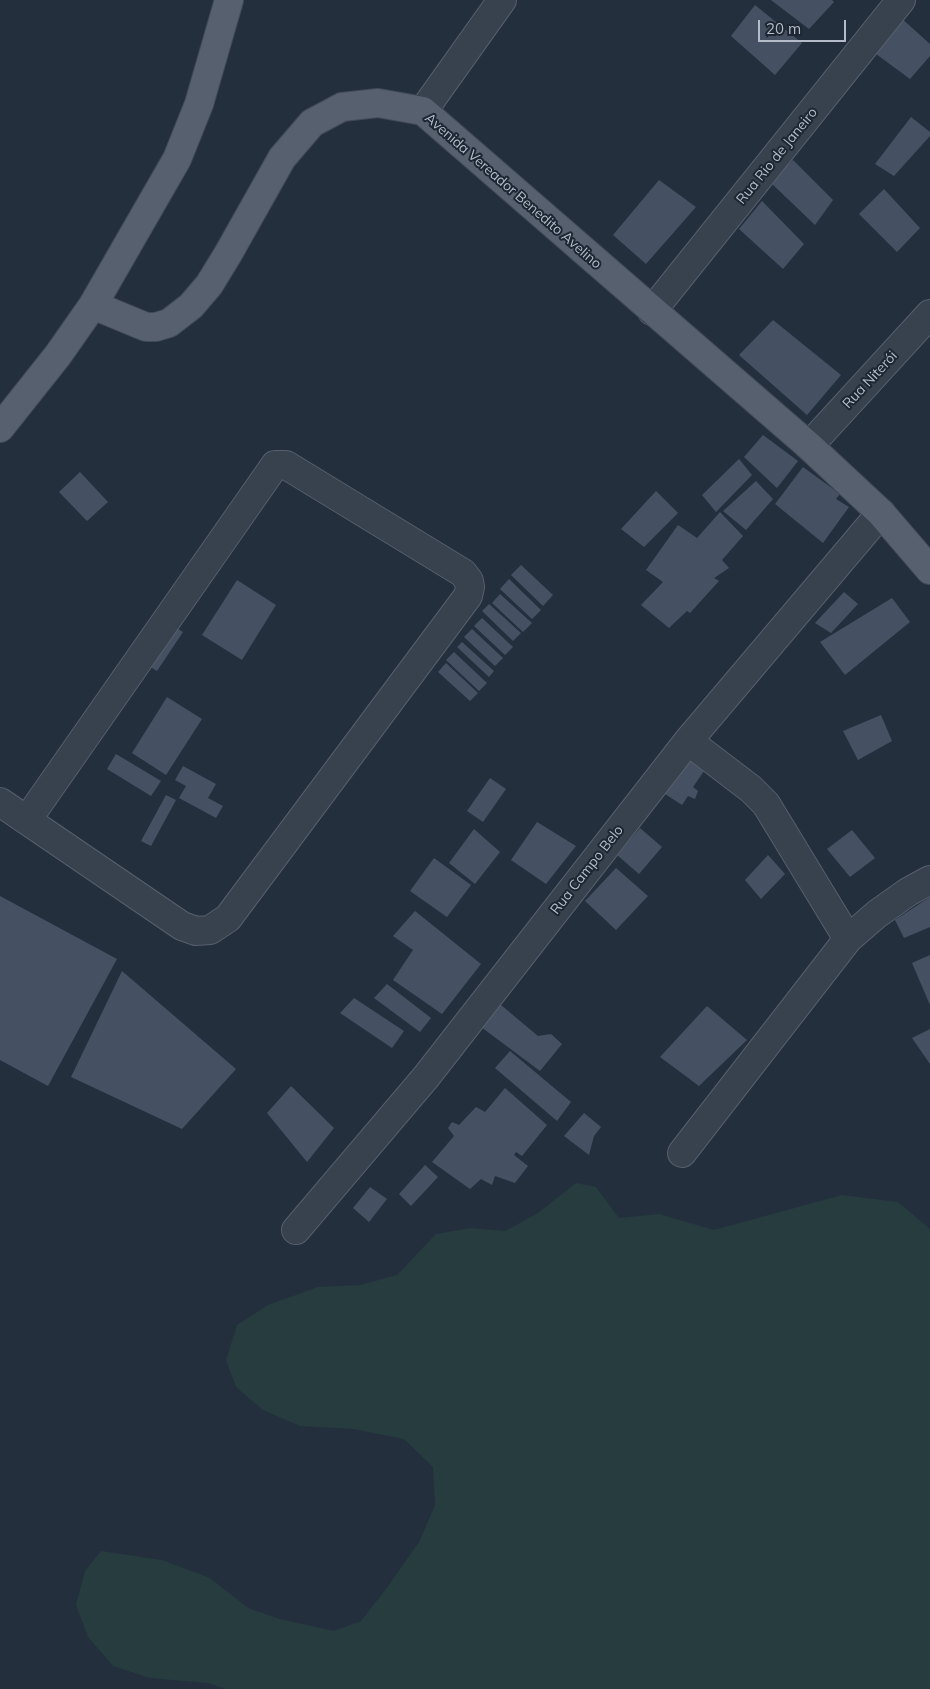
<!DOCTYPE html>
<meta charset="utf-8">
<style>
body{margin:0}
#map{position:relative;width:930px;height:1689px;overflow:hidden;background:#242f3e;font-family:Mulish,sans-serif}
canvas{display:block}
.scale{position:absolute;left:758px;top:20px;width:88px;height:22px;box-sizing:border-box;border:2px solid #b4bcc9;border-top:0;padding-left:6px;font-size:15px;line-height:18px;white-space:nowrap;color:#b4bcc9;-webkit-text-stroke:4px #1d2633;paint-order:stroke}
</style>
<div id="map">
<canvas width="930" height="1689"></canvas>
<div class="scale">20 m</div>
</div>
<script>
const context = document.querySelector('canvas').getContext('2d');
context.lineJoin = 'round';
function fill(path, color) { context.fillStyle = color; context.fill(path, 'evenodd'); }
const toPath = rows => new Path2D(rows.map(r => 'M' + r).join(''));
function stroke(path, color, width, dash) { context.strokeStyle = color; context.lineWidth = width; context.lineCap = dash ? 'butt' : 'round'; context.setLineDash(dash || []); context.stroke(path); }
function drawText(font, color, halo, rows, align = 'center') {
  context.font = font + ' Mulish,sans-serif'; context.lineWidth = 4; context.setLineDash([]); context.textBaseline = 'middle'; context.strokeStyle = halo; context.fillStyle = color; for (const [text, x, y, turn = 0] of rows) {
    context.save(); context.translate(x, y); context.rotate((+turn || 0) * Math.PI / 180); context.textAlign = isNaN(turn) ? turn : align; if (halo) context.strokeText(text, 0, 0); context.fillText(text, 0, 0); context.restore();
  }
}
fill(toPath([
 [576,1183,596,1187,619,1218,659,1214,714,1230,842,1195,898,1202,930,1229,930,1689,226,1689,208,1683,150,1678,113,1666,88,1637,76,1605,85,1571,101,1551,162,1560,210,1578,248,1608,280,1619,334,1631,361,1621,386,1589,419,1542,435,1505,433,1467,404,1439,353,1429,300,1426,263,1410,236,1387,226,1360,237,1325,268,1305,318,1287,360,1285,397,1275,436,1234,471,1228,505,1231,538,1213]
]), '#263c3f');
fill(toPath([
 [771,0,832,0,834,2,809,29],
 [755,5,802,43,775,75,731,36],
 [900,17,930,44,930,56,910,79,872,51],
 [911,117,930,132,930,136,894,176,875,164],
 [793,160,833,200,815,225,770,182],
 [659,180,696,207,646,264,613,235],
 [884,189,920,228,897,252,859,214],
 [762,201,804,244,783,269,739,229],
 [773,320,841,375,807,415,739,355],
 [763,435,798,461,777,488,744,457],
 [739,459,752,475,716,512,702,495],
 [803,467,840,494,836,499,849,507,823,543,775,504],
 [80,472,108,502,87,521,59,492],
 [756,481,773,499,746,530,723,511],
 [656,491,678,513,644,547,621,529],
 [720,512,743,536,722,560,729,568,714,578,719,581,690,613,687,611,669,628,641,605,663,582,646,570,678,525,697,538],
 [521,565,553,595,543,606,511,575],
 [509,579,541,610,532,619,500,589],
 [237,580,276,605,242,660,202,635],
 [844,592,858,604,831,633,815,623],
 [500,594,532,623,523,632,492,603],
 [892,598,910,622,845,675,820,642],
 [489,604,521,633,513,641,482,611],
 [482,618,513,647,505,655,474,626],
 [172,625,183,632,157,671,147,665],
 [472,629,503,658,495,666,464,637],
 [462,642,494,671,489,677,457,647],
 [454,652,487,683,479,691,446,660],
 [446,663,478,693,470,701,438,672],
 [167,697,202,719,166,775,132,753],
 [881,715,892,741,858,760,843,731],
 [692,747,711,761,693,787,698,791,695,799,688,796,682,805,662,792],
 [116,754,161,781,151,796,107,769],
 [183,766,216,784,208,798,223,806,216,818,179,798,186,786,175,780],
 [490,778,506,789,483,822,467,811],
 [166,795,176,800,151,846,141,841],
 [537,822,576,846,546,884,511,860],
 [640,828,662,847,639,874,617,855],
 [474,829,500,852,475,884,449,863],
 [852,830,875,858,850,877,827,849],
 [768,855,785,874,761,899,745,880],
 [434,858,471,885,447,917,410,891],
 [616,868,648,896,616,930,585,901],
 [0,896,117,959,48,1086,0,1060],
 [930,897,930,927,904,938,895,920],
 [415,911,481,964,442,1014,393,980,413,950,393,936],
 [930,955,930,1005,912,963],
 [122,971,236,1069,182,1129,71,1077],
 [387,984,431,1018,420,1032,374,998],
 [354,998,404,1031,392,1048,340,1013],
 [495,1000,538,1036,551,1034,562,1044,540,1071,477,1024],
 [707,1006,747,1040,699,1086,660,1057],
 [930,1029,930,1064,912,1038],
 [510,1051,571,1102,557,1121,495,1068],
 [291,1086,334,1128,307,1162,267,1113],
 [505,1088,547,1125,522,1156,516,1152,514,1155,528,1166,515,1183,495,1176,492,1185,481,1179,470,1189,432,1162,454,1136,448,1128,452,1122,459,1125,476,1107,485,1112],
 [584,1113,601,1127,594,1136,589,1155,564,1136],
 [425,1165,438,1177,411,1206,399,1194],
 [370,1187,387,1199,369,1222,353,1208]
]), '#455162');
const minor = toPath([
 [423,111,502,0],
 [652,311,901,0],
 [809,446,930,314],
 [688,741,751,789,766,804,848,939],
 [0,802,182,926,196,931,210,930,228,918,468,596,470,587,469,581,463,573,286,465,275,465,27,820],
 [682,1153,848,939,877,914,908,892,930,880],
 [296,1230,426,1077,688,741,881,513]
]);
const major = toPath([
 [93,305,146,327,156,327,169,323,191,306,209,285,228,254,282,158,312,123,342,107,378,103,423,111,809,446,881,513,930,570],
 [0,428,58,355,93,305,177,159,199,104,229,0]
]);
stroke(minor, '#565f6c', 30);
stroke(major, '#414a57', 30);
stroke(minor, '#38414e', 28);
stroke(major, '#56606e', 28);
drawText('14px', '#b4bcc9', '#1d2633', [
 ["Rua Rio de Janeiro",777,156,-51],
 ["Avenida Vereador Benedito Avelino",513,191,41],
 ["Rua Niterói",870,380,-47],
 ["Rua Campo Belo",587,870,-52]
]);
</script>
